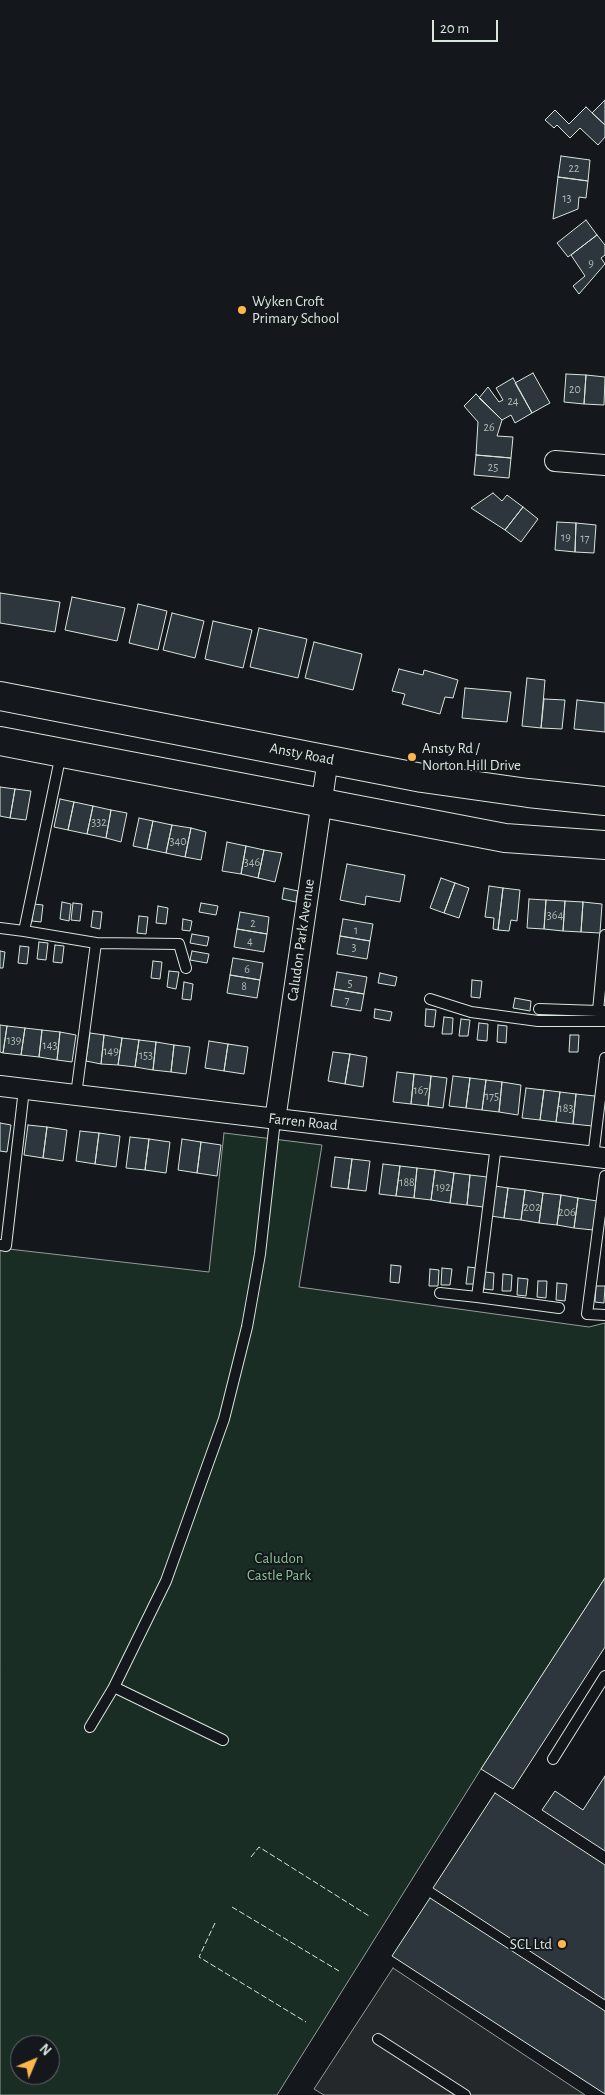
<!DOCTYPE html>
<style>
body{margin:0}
#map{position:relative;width:605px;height:2095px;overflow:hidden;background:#14181c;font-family:"Alegreya Sans",sans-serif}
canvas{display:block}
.north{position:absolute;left:10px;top:2035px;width:50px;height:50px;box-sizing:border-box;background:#14181c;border:1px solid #626a69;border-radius:50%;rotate:45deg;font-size:14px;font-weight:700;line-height:20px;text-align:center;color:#d8e6dc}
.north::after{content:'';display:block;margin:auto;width:18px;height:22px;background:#ffb74d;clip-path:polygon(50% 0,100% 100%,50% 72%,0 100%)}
.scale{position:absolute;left:432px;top:20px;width:66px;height:22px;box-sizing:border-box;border:2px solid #d8e6dc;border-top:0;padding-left:6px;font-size:15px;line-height:18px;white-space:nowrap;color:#d8e6dc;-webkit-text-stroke:4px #14181c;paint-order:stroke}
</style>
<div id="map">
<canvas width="605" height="2095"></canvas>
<div class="north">N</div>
<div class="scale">20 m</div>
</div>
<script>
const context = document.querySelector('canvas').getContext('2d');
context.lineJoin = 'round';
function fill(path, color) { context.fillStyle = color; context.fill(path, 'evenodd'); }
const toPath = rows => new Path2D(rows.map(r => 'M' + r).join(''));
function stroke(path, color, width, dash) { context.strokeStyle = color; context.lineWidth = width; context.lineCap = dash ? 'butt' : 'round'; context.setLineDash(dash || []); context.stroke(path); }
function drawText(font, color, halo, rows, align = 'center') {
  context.font = font + ' "Alegreya Sans",sans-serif'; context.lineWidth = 4; context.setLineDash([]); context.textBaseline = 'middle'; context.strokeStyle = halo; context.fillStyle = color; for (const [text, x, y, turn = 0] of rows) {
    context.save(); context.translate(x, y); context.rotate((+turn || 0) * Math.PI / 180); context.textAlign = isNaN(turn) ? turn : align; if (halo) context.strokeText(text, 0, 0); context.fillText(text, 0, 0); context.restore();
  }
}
const green = toPath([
 [224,1133,322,1145,299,1287,589,1327,605,1323,605,1578,481,1769,277,2095,0,2095,0,1248,209,1272,224,1133],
 [20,2045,50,2045,50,2075,20,2075,20,2045]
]);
fill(green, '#1a2d24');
stroke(green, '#939e99', 1);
const parking = toPath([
 [393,1968,585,2095,324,2095,314,2089,393,1968]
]);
fill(parking, '#24282b');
stroke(parking, '#939e99', 1);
const building = toPath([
 [605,100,605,125,592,113,605,100],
 [586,107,605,125,605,137,598,145,580,128,570,138,557,125,554,128,545,120,555,110,569,124,586,107],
 [561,156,590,160,588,181,558,177,561,156],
 [558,177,588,181,586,198,579,197,578,209,553,219,558,177],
 [586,220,597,235,568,257,557,243,586,220],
 [597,235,605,245,605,255,601,258,605,264,579,294,573,286,585,276,571,255,597,235],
 [533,373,550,403,532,413,515,383,533,373],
 [566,374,586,375,584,404,564,402,566,374],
 [586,375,605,377,604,405,584,404,586,375],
 [513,378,532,413,515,423,511,415,502,420,479,398,488,387,499,402,503,400,496,388,513,378],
 [476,394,502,420,497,436,513,437,511,458,476,455,478,422,464,406,476,394],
 [476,455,511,458,509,478,474,475,476,455],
 [493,493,502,501,507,495,523,507,505,530,471,508,493,493],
 [523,507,538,519,521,542,505,530,523,507],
 [557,522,576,523,575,552,555,550,557,522],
 [576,523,596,525,594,553,575,552,576,523],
 [0,593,60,602,55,632,0,623,0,593],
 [72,597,125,608,117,641,65,630,72,597],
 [138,604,167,611,158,650,129,643,138,604],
 [172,613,204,621,195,658,163,650,172,613],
 [213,621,252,630,243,668,205,659,213,621],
 [259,628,307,639,298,678,250,667,259,628],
 [314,642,362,654,353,690,305,678,314,642],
 [399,669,423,675,424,670,458,680,453,698,445,697,440,714,402,704,405,694,392,691,399,669],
 [527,678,545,680,541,728,522,726,527,678],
 [465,688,511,692,507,722,462,718,465,688],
 [544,699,565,700,562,729,541,728,544,699],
 [577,700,605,703,605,732,574,729,577,700],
 [0,787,15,789,10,818,0,816,0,787],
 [15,789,31,791,26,820,10,818,15,789],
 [60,799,74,802,68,830,54,827,60,799],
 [74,802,93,806,87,834,68,830,74,802],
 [93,806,111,810,106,838,87,834,93,806],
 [111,810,127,813,121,842,106,838,111,810],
 [139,818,153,821,147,849,133,846,139,818],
 [153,821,172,825,166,853,147,849,153,821],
 [172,825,191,828,185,857,166,853,172,825],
 [191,828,206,832,201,860,185,857,191,828],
 [227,842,246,846,241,874,222,871,227,842],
 [246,846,264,850,258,878,241,874,246,846],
 [264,850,282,853,275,882,258,878,264,850],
 [347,864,405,875,400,902,366,896,365,905,340,900,347,864],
 [441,878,455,883,444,913,430,908,441,878],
 [455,883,469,888,459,918,444,913,455,883],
 [489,886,503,888,498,930,493,929,494,918,485,917,489,886],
 [284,888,298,891,296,902,282,899,284,888],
 [503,888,520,890,517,921,511,920,509,931,498,930,503,888],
 [529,899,546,900,544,929,527,928,529,899],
 [546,900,565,901,563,931,544,929,546,900],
 [565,901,583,902,581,932,563,931,565,901],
 [62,902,71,904,69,921,60,919,62,902],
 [583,902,602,904,600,933,581,932,583,902],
 [73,903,82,904,80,921,71,920,73,903],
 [201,903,218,906,216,915,199,912,201,903],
 [34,904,43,905,41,922,32,921,34,904],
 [158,906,168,908,166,924,156,923,158,906],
 [93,911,102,912,100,929,91,927,93,911],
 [240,912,269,917,267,934,237,929,240,912],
 [139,916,148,917,146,934,137,933,139,916],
 [183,919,192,921,190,931,182,930,183,919],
 [343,919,373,924,370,941,340,936,343,919],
 [237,929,267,934,264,952,234,947,237,929],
 [192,934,209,937,207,946,190,943,192,934],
 [340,936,370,941,367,959,337,954,340,936],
 [39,942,48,943,46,960,37,959,39,942],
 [55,945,64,946,62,963,53,962,55,945],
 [20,946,29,947,27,964,18,963,20,946],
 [0,951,5,952,3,968,0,968,0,951],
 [192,951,209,954,207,963,190,960,192,951],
 [233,958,263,963,260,980,230,975,233,958],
 [153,961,162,962,160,979,151,978,153,961],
 [169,971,179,972,176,989,167,987,169,971],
 [337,972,367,977,364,994,334,989,337,972],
 [380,973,397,977,395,986,378,983,380,973],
 [230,975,260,980,257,998,227,993,230,975],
 [472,980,482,981,480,998,471,997,472,980],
 [184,982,193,984,191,1000,182,999,184,982],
 [334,989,364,994,361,1011,331,1006,334,989],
 [515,998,531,1001,530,1011,513,1008,515,998],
 [375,1009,392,1012,390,1021,374,1018,375,1009],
 [426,1009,436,1010,434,1027,425,1026,426,1009],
 [444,1017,453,1018,452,1034,442,1034,444,1017],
 [461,1019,470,1020,468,1036,459,1036,461,1019],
 [479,1023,488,1024,487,1041,477,1040,479,1023],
 [0,1025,7,1026,3,1053,0,1052,0,1025],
 [498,1025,507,1026,506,1043,497,1042,498,1025],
 [7,1026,25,1028,21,1055,3,1053,7,1026],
 [25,1028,42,1030,39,1057,21,1055,25,1028],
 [42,1030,60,1032,57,1060,39,1057,42,1030],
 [60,1032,76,1035,72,1062,57,1060,60,1032],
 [90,1033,104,1035,101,1064,86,1061,90,1033],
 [104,1035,122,1038,118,1065,101,1064,104,1035],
 [570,1035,579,1035,578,1052,569,1052,570,1035],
 [122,1038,139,1040,135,1067,118,1065,122,1038],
 [139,1040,156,1042,153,1070,135,1067,139,1040],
 [209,1041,228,1044,224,1071,205,1068,209,1041],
 [156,1042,174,1045,171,1072,153,1070,156,1042],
 [228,1044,248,1047,244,1074,224,1071,228,1044],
 [174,1045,190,1047,186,1074,171,1072,174,1045],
 [333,1052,350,1054,345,1084,328,1081,333,1052],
 [350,1054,367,1057,363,1087,345,1084,350,1054],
 [397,1072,414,1074,411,1104,393,1102,397,1072],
 [414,1074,431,1076,428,1106,411,1104,414,1074],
 [431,1076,447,1078,443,1108,428,1106,431,1076],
 [453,1076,470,1078,466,1108,449,1106,453,1076],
 [470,1078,486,1080,482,1110,466,1108,470,1078],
 [486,1080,502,1082,499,1112,482,1110,486,1080],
 [502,1082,521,1085,518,1115,499,1112,502,1082],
 [526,1088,544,1090,540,1120,522,1118,526,1088],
 [544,1090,560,1092,556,1122,540,1120,544,1090],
 [560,1092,576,1094,573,1124,556,1122,560,1092],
 [576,1094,595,1096,592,1126,573,1124,576,1094],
 [0,1123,11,1125,7,1152,0,1151,0,1123],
 [28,1125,47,1127,43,1158,24,1155,28,1125],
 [47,1127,67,1130,63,1161,43,1158,47,1127],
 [80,1131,99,1133,95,1164,76,1161,80,1131],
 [99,1133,120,1136,116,1167,95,1164,99,1133],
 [130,1137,149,1139,145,1170,126,1168,130,1137],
 [149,1139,170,1142,166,1173,145,1170,149,1139],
 [182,1139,201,1142,197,1173,178,1170,182,1139],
 [201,1142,221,1145,217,1176,197,1173,201,1142],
 [335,1157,352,1159,348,1189,331,1187,335,1157],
 [352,1159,370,1161,366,1191,348,1189,352,1159],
 [383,1164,400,1166,396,1196,379,1194,383,1164],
 [400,1166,417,1168,414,1198,396,1196,400,1166],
 [417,1168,435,1170,431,1200,414,1198,417,1168],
 [435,1170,454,1173,450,1203,431,1200,435,1170],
 [454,1173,470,1175,467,1205,450,1203,454,1173],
 [470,1175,487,1177,483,1207,467,1205,470,1175],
 [495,1186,508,1188,504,1218,491,1216,495,1186],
 [508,1188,525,1190,521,1220,504,1218,508,1188],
 [525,1190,543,1193,539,1223,521,1220,525,1190],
 [543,1193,561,1195,557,1225,539,1223,543,1193],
 [561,1195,578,1198,574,1228,557,1225,561,1195],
 [578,1198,597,1201,593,1230,574,1228,578,1198],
 [391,1265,401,1266,399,1283,390,1282,391,1265],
 [468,1267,477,1268,475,1284,466,1284,468,1267],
 [442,1268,452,1269,450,1285,441,1285,442,1268],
 [430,1269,439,1270,438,1286,429,1286,430,1269],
 [485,1272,494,1273,493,1290,484,1289,485,1272],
 [503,1274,512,1275,511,1291,502,1291,503,1274],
 [518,1278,528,1279,526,1296,517,1295,518,1278],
 [538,1281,547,1281,546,1298,537,1297,538,1281],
 [557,1283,567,1284,565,1301,556,1300,557,1283],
 [596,1286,605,1286,604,1303,595,1302,596,1286],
 [605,1578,605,1647,513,1789,481,1769,605,1578],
 [605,1776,605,1851,542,1810,555,1791,583,1810,605,1776],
 [495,1793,605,1865,605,2000,433,1888,495,1793],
 [430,1898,605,2011,605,2094,392,1956,430,1898]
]);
fill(building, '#2c363c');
stroke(building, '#d8e6dc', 1);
const service = toPath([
 [61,754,24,931,96,943],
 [0,928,24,931],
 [605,935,598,1011,605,1011],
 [430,999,471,1012,538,1021,605,1021],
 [539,1009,598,1011],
 [76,1095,96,943,179,944,186,968],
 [496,1145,477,1297,559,1308],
 [593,1157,605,1058],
 [605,1176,587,1314,605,1315],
 [0,1245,6,1246,24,1089],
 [440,1293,477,1297],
 [90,1727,114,1687],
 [223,1740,114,1687,166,1581,224,1419,247,1327,260,1254,275,1120],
 [553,1759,605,1676],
 [378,2039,465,2095]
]);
const minor = toPath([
 [555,461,605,465],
 [0,1086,605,1158],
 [275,1120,328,759]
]);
const trunk = toPath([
 [0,696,422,778,528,793,605,801],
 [0,741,505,838,605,845]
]);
stroke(service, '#d8e6dc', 12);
stroke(minor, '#d8e6dc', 22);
stroke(trunk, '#d8e6dc', 30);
stroke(service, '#14181c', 10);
stroke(minor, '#14181c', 20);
stroke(trunk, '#14181c', 28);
stroke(toPath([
 [251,1857,259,1847,369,1916],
 [232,1907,339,1971],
 [215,1923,199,1957,306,2022]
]), '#d8e6dc', 1, [6, 2.5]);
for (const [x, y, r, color] of [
 [242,310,5,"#ffb74d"],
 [412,757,5,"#ffb74d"],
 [562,1944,5,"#ffb74d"]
]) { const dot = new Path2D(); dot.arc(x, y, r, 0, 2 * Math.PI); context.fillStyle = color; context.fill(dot); stroke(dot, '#14181c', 2); }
drawText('12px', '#adbab4', null, [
 ["22",574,168],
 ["13",567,198],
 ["9",591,263],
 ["20",575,389],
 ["24",513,401],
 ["26",489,427],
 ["25",493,467],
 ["19",566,537],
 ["17",585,538],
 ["332",99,822],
 ["340",178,841],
 ["346",252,862],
 ["364",555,915],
 ["2",253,923],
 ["1",356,930],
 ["4",250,941],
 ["3",354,947],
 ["6",247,969],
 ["5",350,983],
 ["8",244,986],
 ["7",347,1000],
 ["139",14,1040],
 ["143",50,1045],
 ["149",111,1051],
 ["153",146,1055],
 ["167",421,1090],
 ["175",492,1096],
 ["183",566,1108],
 ["188",407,1182],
 ["192",443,1187],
 ["202",532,1207],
 ["206",567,1212]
]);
drawText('15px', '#d8e6dc', '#14181c', [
 ["Wyken Croft",252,301],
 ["Primary School",252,318],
 ["Ansty Rd /",422,748],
 ["Norton Hill Drive",422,765],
 ["SCL Ltd",552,1944,"right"]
], 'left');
drawText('15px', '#d8e6dc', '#14181c', [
 ["Ansty Road",302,754,11],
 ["Caludon Park Avenue",301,940,-82],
 ["Farren Road",303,1122,6]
]);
drawText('15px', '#8ac095', '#14181c', [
 ["Caludon",279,1558],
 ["Castle Park",279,1575]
]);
</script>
